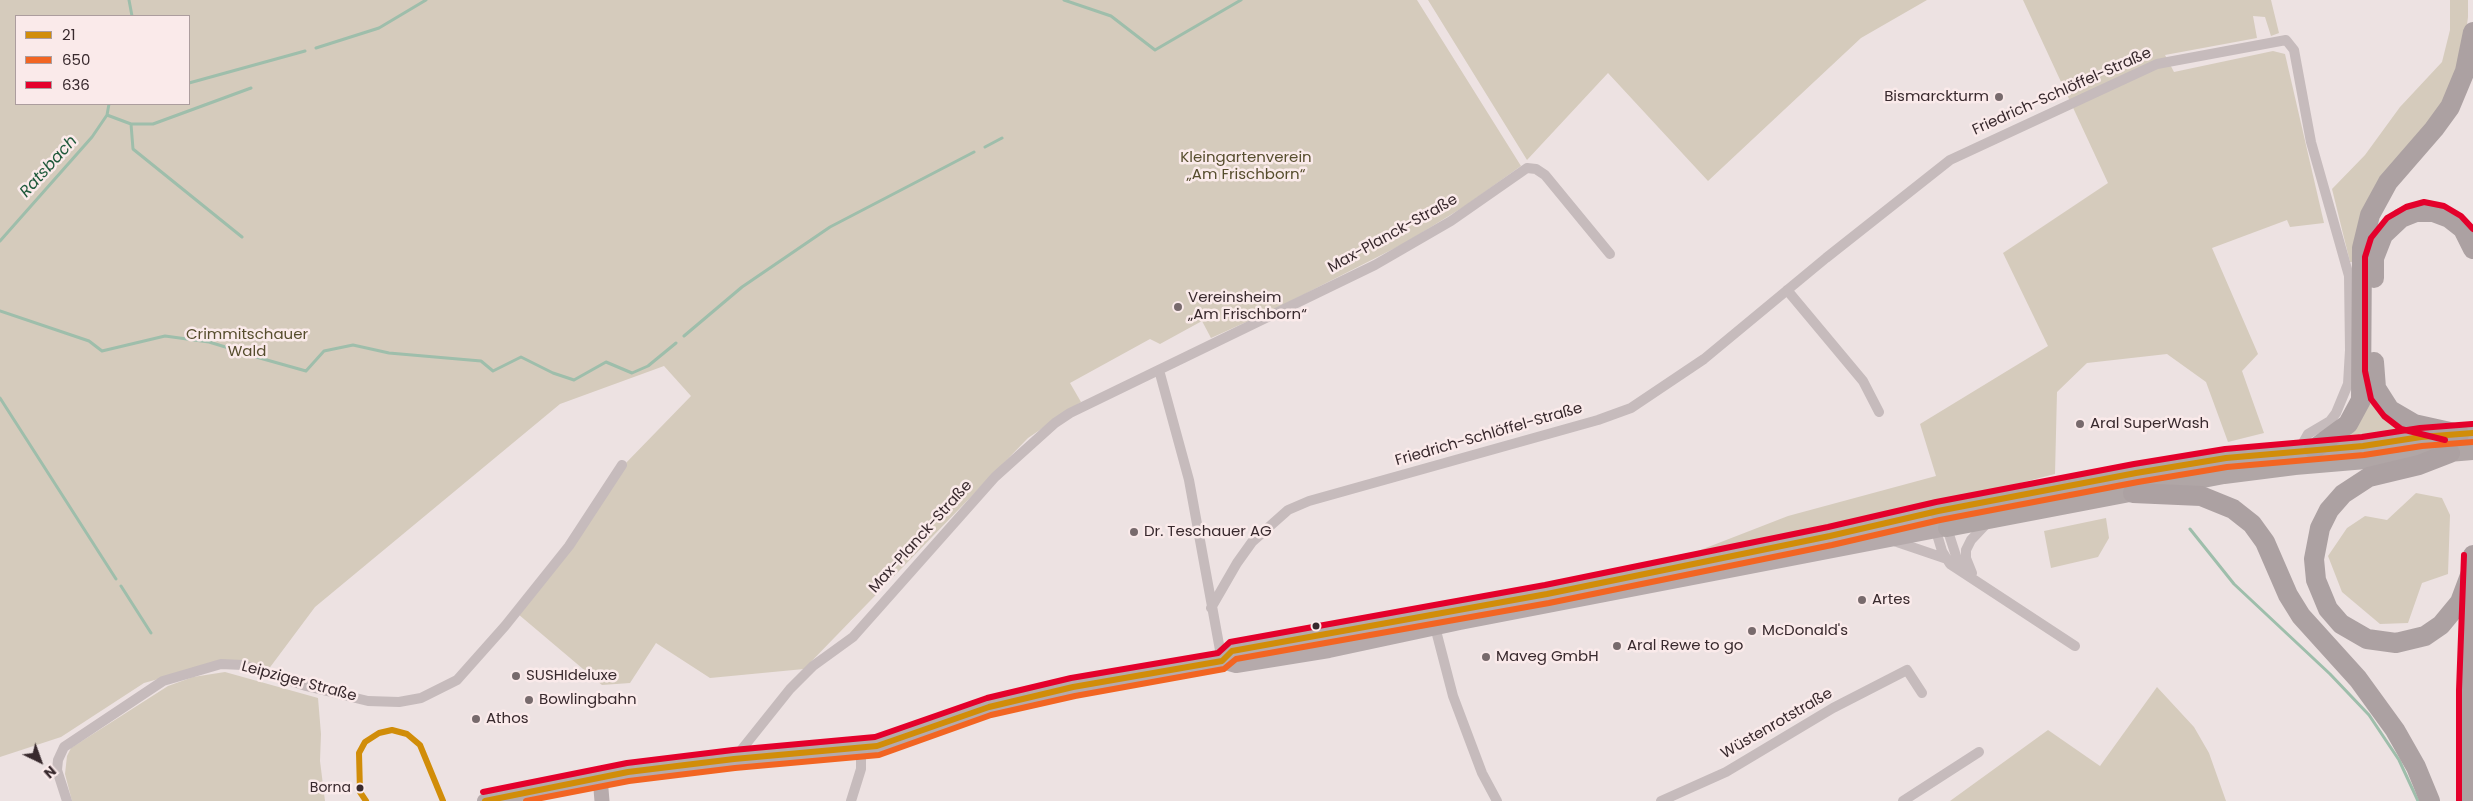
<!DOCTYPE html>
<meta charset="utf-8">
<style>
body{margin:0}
#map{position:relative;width:2473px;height:801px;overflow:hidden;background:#ede2e2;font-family:Poppins,sans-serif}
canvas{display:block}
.legend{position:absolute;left:15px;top:15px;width:175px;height:90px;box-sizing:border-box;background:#faeaea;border:1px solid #ac9d9e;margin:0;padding:6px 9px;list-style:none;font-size:15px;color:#38292d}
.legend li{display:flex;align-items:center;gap:10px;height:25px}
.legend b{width:25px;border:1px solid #ac9d9e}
.north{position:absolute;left:15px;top:736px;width:50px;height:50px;-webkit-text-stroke:4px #faeaea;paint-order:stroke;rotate:138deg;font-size:14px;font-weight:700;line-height:20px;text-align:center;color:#38292d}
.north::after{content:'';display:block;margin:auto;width:18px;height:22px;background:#38292d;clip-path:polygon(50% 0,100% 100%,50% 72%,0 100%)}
</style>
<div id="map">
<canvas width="2473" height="801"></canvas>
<ul class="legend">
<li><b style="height:6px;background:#d18d09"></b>21</li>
<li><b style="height:6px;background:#f26522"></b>650</li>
<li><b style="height:6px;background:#e4002b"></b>636</li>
</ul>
<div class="north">N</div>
</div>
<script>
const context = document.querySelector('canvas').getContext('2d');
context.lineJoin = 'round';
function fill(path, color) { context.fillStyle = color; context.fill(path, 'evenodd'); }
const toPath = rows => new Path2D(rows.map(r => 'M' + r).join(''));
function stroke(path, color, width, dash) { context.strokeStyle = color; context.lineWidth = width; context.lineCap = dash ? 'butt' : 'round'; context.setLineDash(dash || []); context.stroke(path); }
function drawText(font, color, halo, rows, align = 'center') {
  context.font = font + ' Poppins,sans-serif'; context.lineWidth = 5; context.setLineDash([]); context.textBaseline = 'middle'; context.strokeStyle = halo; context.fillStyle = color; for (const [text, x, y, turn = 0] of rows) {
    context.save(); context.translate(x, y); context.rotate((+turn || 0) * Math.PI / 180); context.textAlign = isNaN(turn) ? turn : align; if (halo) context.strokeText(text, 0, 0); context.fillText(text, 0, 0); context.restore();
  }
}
fill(toPath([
 [0,0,1417,0,1521,166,1465,206,1405,243,1275,309,1211,338,1202,321,1160,344,1150,339,1070,383,1081,402,1028,438,804,669,710,678,656,643,630,683,602,685,518,614,623,466,691,396,664,366,560,404,315,607,268,670,223,661,144,683,61,737,0,757],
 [16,16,189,16,189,104,16,104],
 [1428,0,1927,0,1861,38,1708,181,1608,73,1527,160],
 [2023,0,2271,0,2279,33,2271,36,2265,17,2253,16,2257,38,2165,55,2174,72,2273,51,2285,54,2324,223,2290,227,2287,220,2212,248,2258,354,2242,371,2264,433,2228,442,2206,382,2167,354,2087,363,2057,392,2055,474,1958,499,1667,563,1788,516,1936,476,1920,424,2048,346,2003,253,2108,183],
 [2450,0,2468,0,2468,17,2462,62,2450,94,2429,125,2354,262,2350,262,2332,189,2365,155,2400,107,2442,62,2450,30],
 [2368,390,2410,431,2378,435,2344,435],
 [2416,493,2442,498,2450,515,2448,574,2422,583,2408,623,2380,624,2342,592,2328,556,2347,528,2365,516,2387,520],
 [2106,518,2109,538,2098,557,2051,568,2044,531],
 [225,672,318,698,321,734,320,761,325,801,72,801,65,774,67,756,71,748,168,686,193,677],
 [2157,687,2194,727,2209,753,2226,801,1950,801,2048,730,2100,766]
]), '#d5cbbc');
stroke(toPath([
 [129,0,132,16],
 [1064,0,1111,16,1155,50,1241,0],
 [316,48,379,28,426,0],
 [189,83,305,51],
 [107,115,131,124,133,149,242,237],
 [131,124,153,124,251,88],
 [985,147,1002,138],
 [0,241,92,137,107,115,109,104],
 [0,311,89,341,102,351,165,336,209,342,232,349],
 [684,336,742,287,830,227,974,152],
 [242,353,306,371,324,351,353,345,389,353,481,361,493,371,521,357,553,373,574,380,606,362,632,373,648,366,676,343],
 [0,398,116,579],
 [2190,529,2234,584,2330,674,2369,715,2399,760,2418,801],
 [121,586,151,633]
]), '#9ebeab', 3);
stroke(toPath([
 [1787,290,1863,381,1879,412],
 [1159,370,1189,480,1222,661],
 [1938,511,1936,531,1942,551,1950,564,2075,646],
 [1946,525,1957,559,1967,572],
 [1894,541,1947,559],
 [1972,573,1966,558,1966,550,1971,540,1988,522],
 [1211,608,1237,563,1252,542,1288,510,1309,501,1598,420,1631,408,1704,359,1826,258,1950,160,2157,64,2286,40,2294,50,2311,142,2349,276,2350,350,2348,384,2336,413,2330,421,2308,434,2299,450],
 [1434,623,1453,696,1482,773,1497,801],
 [734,759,790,689,813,666,853,637,995,477,1055,423,1070,413,1375,265,1451,221,1527,168,1536,169,1545,175,1610,254],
 [67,801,57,770,58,760,64,747,163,681,221,664,243,665,306,686,368,701,399,702,421,698,457,680,505,626,569,546,622,465],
 [851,801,861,769,861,748],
 [1661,801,1726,772,1833,708,1907,670,1922,693],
 [1903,801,1979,752]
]), '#c6bbbc', 10);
stroke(toPath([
 [600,777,602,801]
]), '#b7abac', 15);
stroke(toPath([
 [1222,661,1232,651,1547,594,1830,536,1938,511],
 [485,801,567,783,628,772,734,759,877,746,989,707,1073,687,1222,661,1236,665,1329,650,1460,622,1947,528]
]), '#b5aaab', 16);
stroke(toPath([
 [1938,511,2226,458,2363,446,2421,437,2473,433],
 [1947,528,2224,475,2295,466,2473,451]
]), '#b0a6a6', 18);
stroke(toPath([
 [2374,278,2374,258,2383,235,2401,218,2416,212,2433,212,2449,218,2463,229,2473,249],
 [2374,362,2376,388,2390,410,2414,424,2459,434],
 [2314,449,2348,424,2361,400,2362,248,2370,215,2388,182,2434,129,2450,107,2465,71,2473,32],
 [2450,453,2419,465,2369,477,2343,494,2329,510,2320,528,2314,559,2316,580,2328,609,2341,624,2367,639,2396,643,2425,636,2441,625,2460,602,2472,570],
 [2133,493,2201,496,2233,509,2252,524,2265,542,2288,595,2301,616,2358,679,2395,730,2416,767,2430,801],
 [2468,801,2468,690,2473,555]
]), '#aca1a2', 20);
stroke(toPath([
 [366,801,360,792,359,753,365,742,379,733,392,730,407,734,420,745,443,801],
 [485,801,628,772,734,759,877,746,989,707,1073,687,1222,661,1232,651,1547,594,1830,536,1938,511,2136,473,2226,458,2363,446,2421,437,2473,433]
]), '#d18d09', 6);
stroke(toPath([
 [526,801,629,781,735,768,879,755,991,715,1075,696,1224,669,1236,659,1549,603,1832,545,1940,520,2138,482,2227,467,2364,455,2422,446,2473,442]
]), '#f26522', 6);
stroke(toPath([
 [2445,440,2401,429,2384,416,2371,399,2365,371,2365,257,2371,238,2387,218,2406,207,2424,202,2444,206,2461,216,2473,229],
 [483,792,627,763,733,750,875,737,987,698,1071,678,1218,653,1230,642,1545,585,1828,527,1936,502,2134,464,2225,449,2362,437,2420,428,2472,424],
 [2459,801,2459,690,2464,555]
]), '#e4002b', 6);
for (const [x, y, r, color] of [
 [1999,97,5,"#776a6c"],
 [1178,307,5,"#776a6c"],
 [2080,424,5,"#776a6c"],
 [1134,532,5,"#776a6c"],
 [1862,600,5,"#776a6c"],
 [1316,626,4.5,"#38292d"],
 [1752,631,5,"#776a6c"],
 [1617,646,5,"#776a6c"],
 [1486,657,5,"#776a6c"],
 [516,676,5,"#776a6c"],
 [529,700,5,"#776a6c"],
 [476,719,5,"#776a6c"],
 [360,788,4.5,"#38292d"]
]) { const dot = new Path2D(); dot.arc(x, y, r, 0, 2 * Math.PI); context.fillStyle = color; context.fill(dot); stroke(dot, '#faeaea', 2); }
drawText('14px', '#38292d', '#faeaea', [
 ["Borna",351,788]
], 'right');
drawText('15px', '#38292d', '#faeaea', [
 ["Friedrich-Schlöffel-Straße",2062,92,-24],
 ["Max-Planck-Straße",1393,234,-29],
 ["Friedrich-Schlöffel-Straße",1489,435,-16],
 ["Max-Planck-Straße",921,537,-48],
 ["Leipziger Straße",299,682,15],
 ["Wüstenrotstraße",1777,724,-30]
]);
drawText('15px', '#38292d', '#faeaea', [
 ["Bismarckturm",1989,97,"right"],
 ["Vereinsheim",1188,298],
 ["„Am Frischborn“",1188,315],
 ["Aral SuperWash",2090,424],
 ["Dr. Teschauer AG",1144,532],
 ["Artes",1872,600],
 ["McDonald's",1762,631],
 ["Aral Rewe to go",1627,646],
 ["Maveg GmbH",1496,657],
 ["SUSHIdeluxe",526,676],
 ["Bowlingbahn",539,700],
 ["Athos",486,719]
], 'left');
drawText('15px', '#564d2d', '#faeaea', [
 ["Kleingartenverein",1246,158],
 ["„Am Frischborn“",1246,175],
 ["Crimmitschauer",247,335],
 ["Wald",247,352]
]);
drawText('italic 16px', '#1e593b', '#faeaea', [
 ["Ratsbach",49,167,-48]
]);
</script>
